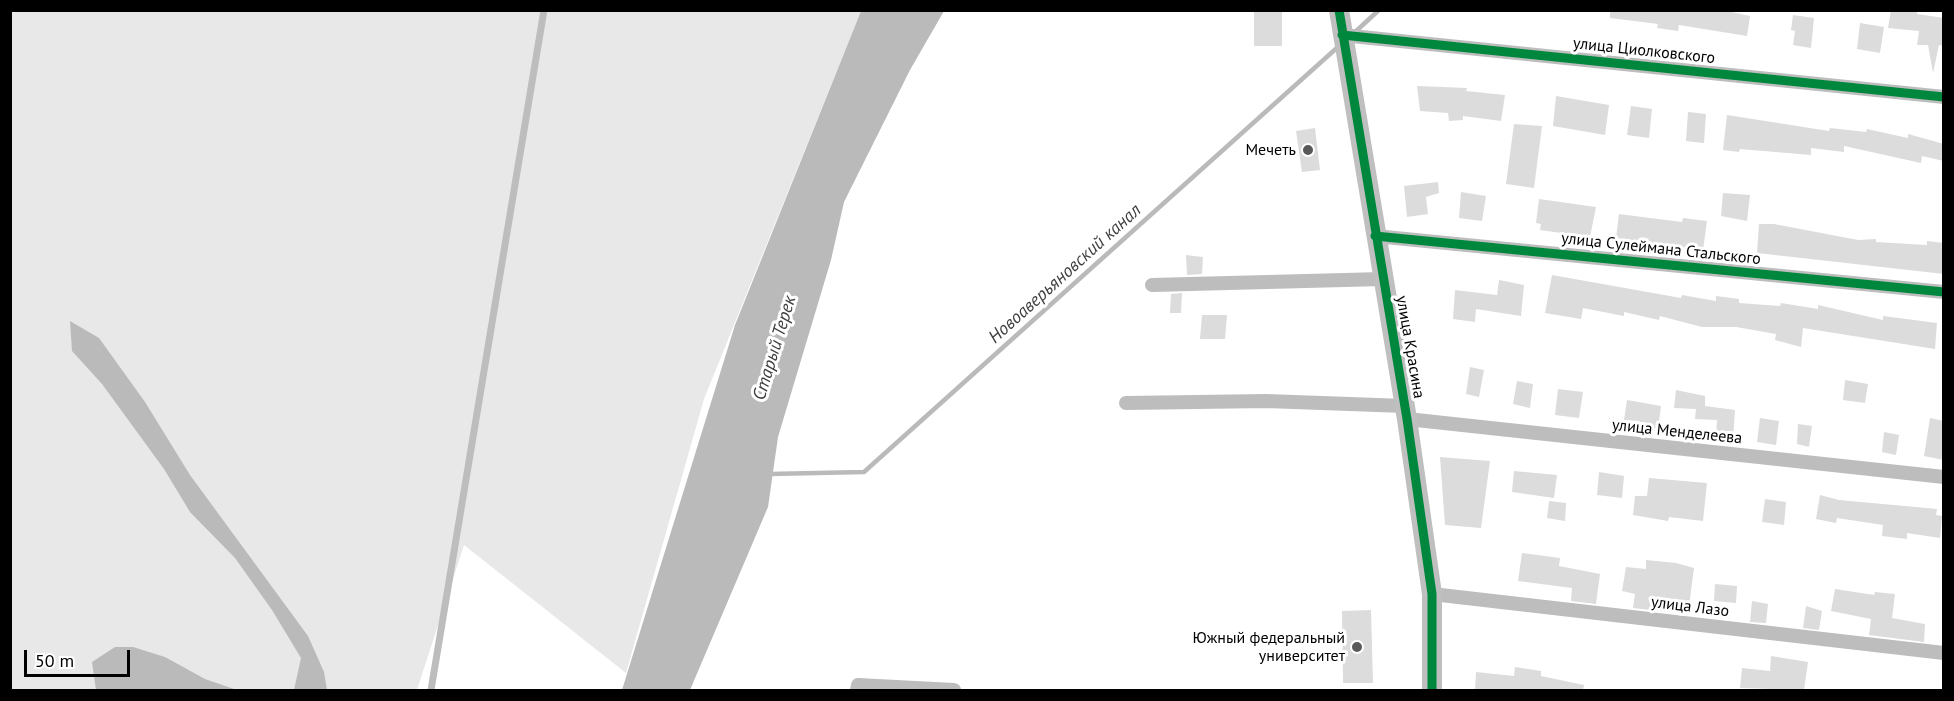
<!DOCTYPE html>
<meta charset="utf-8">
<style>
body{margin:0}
#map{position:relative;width:1954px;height:701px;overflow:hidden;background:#fff;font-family:"PT Sans",sans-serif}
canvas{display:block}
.frame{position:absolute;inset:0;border:12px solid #000;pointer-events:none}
.scale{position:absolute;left:24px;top:650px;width:106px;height:27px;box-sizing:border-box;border:3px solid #000;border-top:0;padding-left:8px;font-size:18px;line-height:21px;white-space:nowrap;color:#000;-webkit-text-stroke:4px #fff;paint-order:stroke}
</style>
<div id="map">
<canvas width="1954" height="701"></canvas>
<div class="frame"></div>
<div class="scale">50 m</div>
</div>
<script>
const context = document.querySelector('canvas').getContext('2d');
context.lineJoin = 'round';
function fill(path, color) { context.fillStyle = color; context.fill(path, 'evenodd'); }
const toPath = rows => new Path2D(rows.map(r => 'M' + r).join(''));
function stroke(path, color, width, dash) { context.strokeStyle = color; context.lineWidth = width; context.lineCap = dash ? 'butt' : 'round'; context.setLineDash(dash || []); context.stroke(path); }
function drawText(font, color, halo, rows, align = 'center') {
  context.font = font + ' "PT Sans",sans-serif'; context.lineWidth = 6; context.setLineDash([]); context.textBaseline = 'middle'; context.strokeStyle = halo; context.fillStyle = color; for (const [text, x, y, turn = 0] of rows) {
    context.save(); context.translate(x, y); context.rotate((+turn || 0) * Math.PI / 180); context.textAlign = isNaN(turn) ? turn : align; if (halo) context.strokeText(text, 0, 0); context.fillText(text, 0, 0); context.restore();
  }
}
fill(toPath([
 [10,11,861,11,704,399,626,673,464,545,417,690,11,690]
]), '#e8e8e8');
fill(toPath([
 [861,11,944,11,910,70,844,202,831,260,778,437,768,507,690,690,622,690,735,325],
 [70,321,99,338,145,402,190,475,308,636,324,672,327,690,294,690,301,658,272,610,235,558,190,512,164,469,102,384,72,351],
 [115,647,133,647,165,657,205,679,237,690,96,690,92,662]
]), '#bababa');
stroke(toPath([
 [1354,33,1379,10],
 [769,474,864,472,1339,46]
]), '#bababa', 4.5);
fill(toPath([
 [1254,10,1282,10,1282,46,1254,46],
 [1610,10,1722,10,1750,16,1747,36,1679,25,1678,31,1657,28,1658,24,1610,18],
 [1891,10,1917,10,1917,14,1944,18,1944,46,1939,45,1933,73,1928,45,1917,45,1919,31,1888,28],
 [1793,15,1814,18,1811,48,1793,45,1795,31,1791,30],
 [1860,23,1884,27,1880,53,1857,49],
 [1417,86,1467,88,1466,91,1505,95,1501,121,1463,116,1463,120,1449,121,1448,113,1420,111],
 [1556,96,1609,105,1605,135,1553,126],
 [1631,106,1652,109,1649,138,1627,135],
 [1688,112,1706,114,1704,143,1686,141],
 [1727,115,1829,131,1830,128,1866,132,1867,129,1908,138,1908,134,1944,144,1944,161,1922,156,1921,163,1844,146,1844,152,1811,148,1811,155,1740,149,1739,152,1723,150],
 [1514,124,1542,126,1534,188,1506,184],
 [1315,128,1320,170,1302,172,1296,131],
 [1438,182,1439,193,1426,197,1428,214,1407,217,1404,186],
 [1461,192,1486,196,1482,221,1459,218],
 [1723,193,1750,195,1747,221,1721,216],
 [1539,199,1596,207,1590,237,1540,230,1541,224,1536,223],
 [1619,214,1682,222,1683,218,1707,221,1703,250,1616,238],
 [1759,224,1774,224,1858,240,1876,239,1876,242,1927,245,1927,241,1944,243,1944,274,1757,253],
 [1186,255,1203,257,1202,274,1187,275],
 [1552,275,1681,298,1682,295,1716,301,1716,296,1739,299,1739,303,1780,306,1781,303,1818,309,1818,305,1883,320,1883,316,1937,323,1935,349,1803,328,1801,347,1775,340,1776,334,1736,327,1702,327,1660,316,1659,320,1624,312,1624,316,1583,308,1581,319,1545,313],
 [1499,280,1524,285,1521,316,1476,309,1475,322,1453,319,1455,290,1497,295],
 [1182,293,1181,313,1170,313,1171,294],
 [1202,315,1227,315,1225,339,1200,339],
 [1470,367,1484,370,1479,397,1466,394],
 [1845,380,1868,384,1865,403,1843,400],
 [1517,381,1533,384,1530,408,1513,404],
 [1558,389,1583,392,1579,418,1555,415],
 [1676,390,1705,396,1705,406,1735,410,1733,439,1716,436,1717,420,1695,419,1696,409,1674,408],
 [1627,400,1661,406,1658,429,1638,426,1639,421,1624,420],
 [1760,418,1779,421,1776,445,1757,442],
 [1930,418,1944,421,1944,460,1924,456],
 [1798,424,1812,426,1809,447,1797,444],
 [1884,432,1899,435,1896,455,1882,452],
 [1440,457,1490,461,1481,528,1445,525],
 [1514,471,1557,475,1554,498,1512,492],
 [1599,472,1624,476,1622,498,1597,495],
 [1649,478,1707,483,1703,521,1669,517,1668,521,1633,515,1635,496,1647,496],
 [1820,495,1839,500,1937,509,1936,515,1942,516,1940,538,1907,533,1907,539,1882,536,1883,525,1837,518,1836,523,1816,519],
 [1765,499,1786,502,1784,525,1762,522],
 [1549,501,1566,503,1565,521,1547,518],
 [1522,553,1560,558,1559,566,1600,574,1596,604,1571,601,1572,588,1518,581],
 [1646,560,1676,563,1694,568,1688,614,1633,608,1635,594,1622,591,1626,567,1646,569],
 [1715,584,1737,586,1736,603,1714,601],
 [1835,589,1874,595,1875,592,1895,594,1892,618,1925,624,1924,642,1869,635,1871,619,1831,611],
 [1752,601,1768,604,1766,623,1750,622],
 [1806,606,1822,611,1819,630,1803,628],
 [1371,610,1373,683,1343,683,1342,611],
 [1771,656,1808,662,1804,690,1740,688,1742,668,1770,671],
 [1515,667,1541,671,1541,676,1584,685,1583,690,1475,690,1476,672,1514,676]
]), '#dcdcdc');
stroke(toPath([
 [431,690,544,10]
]), '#bdbdbd', 7);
stroke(toPath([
 [1342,35,1944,97],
 [1375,236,1944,292],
 [1152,285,1383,279],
 [1126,403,1266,401,1405,406],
 [1407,419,1944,477],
 [1432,594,1944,653],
 [857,690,858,685,954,690]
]), '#bdbdbd', 14);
stroke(toPath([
 [1339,10,1407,419,1432,594,1432,690]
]), '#bfbfbf', 20);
stroke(toPath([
 [1339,10,1407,419,1432,594,1432,690],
 [1342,35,1944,97],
 [1375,236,1944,292]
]), '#00873e', 9);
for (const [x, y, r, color] of [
 [1308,150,6,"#595959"],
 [1357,647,6,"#595959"]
]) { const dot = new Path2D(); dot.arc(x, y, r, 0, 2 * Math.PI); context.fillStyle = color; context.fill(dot); stroke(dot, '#fff', 2); }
drawText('16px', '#000', '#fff', [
 ["улица Циолковского",1644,51,6],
 ["улица Сулеймана Стальского",1661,249,6],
 ["улица Красина",1410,347,80],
 ["улица Менделеева",1677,432,6],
 ["улица Лазо",1690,607,7]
]);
drawText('16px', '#000', '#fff', [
 ["Мечеть",1296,150],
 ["Южный федеральный",1345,638],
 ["университет",1345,656]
], 'right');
drawText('italic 18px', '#3e3e3e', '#fff', [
 ["Новоаверьяновский канал",1065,274,-42],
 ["Старый Терек",775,348,-73]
]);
</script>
